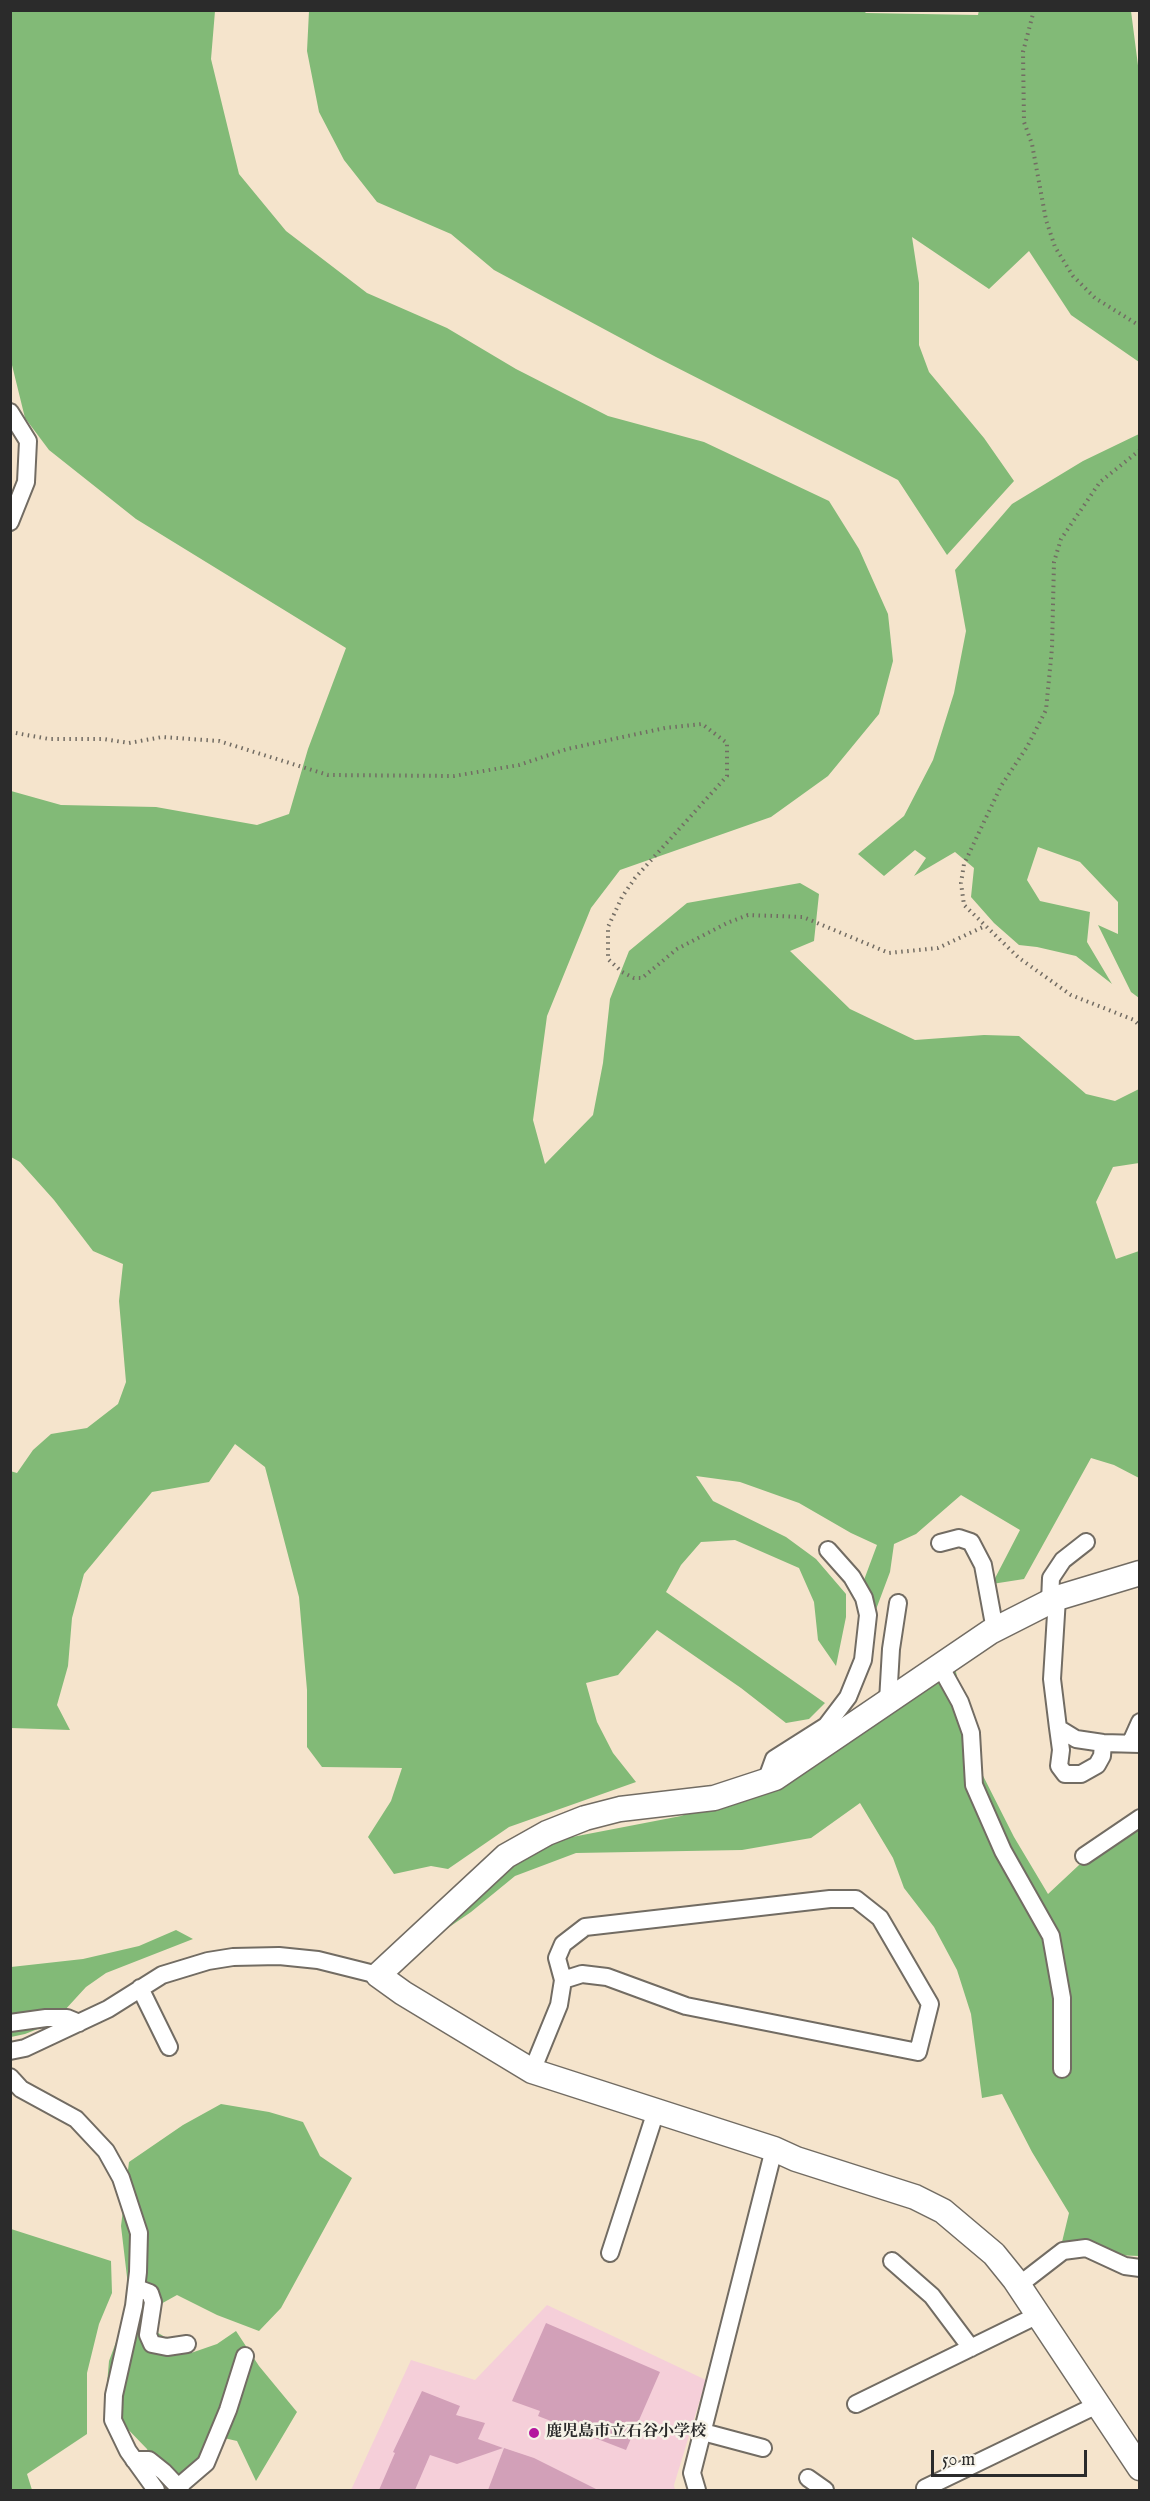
<!DOCTYPE html>
<meta charset="utf-8">
<style>
body{margin:0}
#map{position:relative;width:1150px;height:2501px;overflow:hidden;background:#f5e4cc;font-family:"IM FELL English",serif}
canvas{display:block}
.frame{position:absolute;inset:0;border:12px solid #2b2b2b;pointer-events:none}
.scale{position:absolute;left:931px;top:2450px;width:156px;height:27px;box-sizing:border-box;border:3px solid #2b2b2b;border-top:0;padding-left:8px;font-size:18px;line-height:21px;white-space:nowrap;color:#2b2b2b;-webkit-text-stroke:4px #f7f3e8;paint-order:stroke}
</style>
<div id="map">
<canvas width="1150" height="2501"></canvas>
<div class="frame"></div>
<div class="scale">50 m</div>
</div>
<script>
const context = document.querySelector('canvas').getContext('2d');
context.lineJoin = 'round';
function fill(path, color) { context.fillStyle = color; context.fill(path, 'evenodd'); }
const toPath = rows => new Path2D(rows.map(r => 'M' + r).join(''));
function stroke(path, color, width, dash) { context.strokeStyle = color; context.lineWidth = width; context.lineCap = dash ? 'butt' : 'round'; context.setLineDash(dash || []); context.stroke(path); }
function drawText(font, color, halo, rows, align = 'center') {
  context.font = font + ' "IM FELL English","Noto Serif JP",serif'; context.lineWidth = 5; context.setLineDash([]); context.textBaseline = 'middle'; context.strokeStyle = halo; context.fillStyle = color; for (const [text, x, y, turn = 0] of rows) {
    context.save(); context.translate(x, y); context.rotate((+turn || 0) * Math.PI / 180); context.textAlign = isNaN(turn) ? turn : align; if (halo) context.strokeText(text, 0, 0); context.fillText(text, 0, 0); context.restore();
  }
}
fill(toPath([
 [547,2305,706,2380,674,2485,675,2490,351,2490,411,2360,475,2380]
]), '#f5cfd9');
fill(toPath([
 [863,10,866,13,978,15,979,10,1131,11,1140,81,1139,362,1071,315,1029,251,989,289,912,237,919,283,919,345,929,372,984,438,1014,481,947,555,898,480,656,357,494,270,451,234,377,202,344,160,319,112,307,51,309,11],
 [11,11,215,11,211,59,239,174,286,231,367,293,447,328,516,369,608,416,704,442,829,501,859,549,888,614,893,661,879,714,828,776,771,817,620,870,591,908,547,1016,533,1120,545,1164,593,1115,603,1063,610,999,629,951,687,903,800,883,819,894,814,941,790,951,850,1009,915,1040,984,1035,1019,1036,1086,1094,1115,1101,1139,1089,1139,1163,1113,1167,1096,1202,1116,1259,1139,1251,1139,1478,1114,1465,1091,1458,1024,1579,992,1584,1020,1530,961,1495,916,1534,894,1544,890,1572,859,1655,861,1588,877,1545,851,1533,799,1503,740,1482,696,1476,713,1501,786,1537,816,1559,846,1594,846,1617,836,1666,818,1640,814,1602,799,1568,735,1540,701,1542,681,1565,666,1592,825,1703,809,1719,786,1723,741,1688,657,1630,618,1675,586,1683,597,1722,613,1753,636,1782,509,1827,448,1869,431,1866,394,1874,368,1837,391,1801,402,1768,322,1767,307,1747,307,1690,299,1597,265,1467,235,1444,209,1482,152,1492,84,1574,72,1618,68,1666,57,1705,70,1730,11,1728,10,1471,17,1473,33,1450,51,1434,87,1428,118,1404,126,1382,119,1301,123,1264,93,1251,54,1200,20,1162,11,1157,11,791,61,805,156,807,257,825,289,814,308,749,346,648,136,519,49,450,25,418,11,361],
 [1139,434,1139,998,1131,992,1098,925,1118,934,1118,902,1080,862,1038,847,1027,880,1040,901,1090,912,1087,942,1112,984,1076,956,1037,947,1019,945,994,923,971,897,974,868,955,852,914,876,926,858,915,850,884,876,858,854,904,816,933,760,954,693,966,631,955,570,1012,504,1083,461],
 [954,1662,973,1756,1014,1837,1048,1894,1139,1809,1139,2256,1088,2254,1062,2242,1069,2213,1032,2152,1002,2094,982,2098,971,2014,957,1970,934,1927,904,1888,893,1858,860,1803,811,1838,742,1850,576,1853,515,1876,471,1912,416,1950,512,1858,567,1838,681,1816,775,1782],
 [176,1930,193,1939,106,1973,86,1987,53,2023,25,2034,11,2037,11,1967,83,1959,139,1946],
 [221,2104,269,2112,303,2122,320,2156,352,2178,281,2308,259,2331,217,2315,177,2295,159,2305,155,2331,191,2353,217,2344,236,2331,259,2366,297,2412,256,2481,237,2441,215,2436,188,2490,165,2488,147,2449,119,2420,106,2396,109,2361,122,2326,129,2294,121,2226,129,2162,183,2125],
 [11,2229,111,2261,112,2293,99,2324,87,2373,87,2434,27,2474,32,2490,11,2490]
]), '#82ba77');
fill(toPath([
 [546,2323,660,2372,626,2450,538,2416,540,2411,512,2401],
 [422,2391,460,2406,456,2415,485,2423,478,2439,503,2448,457,2464,430,2455,415,2490,379,2490,395,2453,393,2452],
 [504,2448,534,2458,598,2490,488,2490]
]), '#d2a0b8');
const street = toPath([
 [10,412,28,441,26,482,10,522],
 [940,1543,959,1538,971,1542,983,1565,995,1630],
 [1057,1598,1052,1679,1058,1728,1076,1739,1103,1743,1140,1744],
 [1050,1602,1051,1578,1063,1560,1086,1542],
 [940,1666,960,1702,971,1733,974,1785,1003,1851,1051,1936,1062,1998,1062,2069],
 [888,1701,891,1649,898,1603],
 [1058,1728,1061,1750,1059,1766,1065,1774,1081,1774,1097,1765,1102,1756,1103,1743],
 [1131,1742,1140,1722],
 [766,1781,774,1759,826,1726,848,1697,863,1660,868,1615,864,1598,852,1577,828,1550],
 [1084,1856,1140,1818],
 [140,1988,169,2047],
 [10,2023,46,2018,67,2018,79,2023],
 [10,2051,25,2048,108,2009,162,1975,208,1961,233,1957,279,1956,318,1960,378,1975],
 [532,2071,559,2005,563,1980,557,1958,563,1944,585,1927,830,1899,856,1899,880,1918,930,2004,918,2052,686,2006,607,1977,582,1974,563,1980],
 [10,2077,21,2089,76,2119,106,2151,121,2178,139,2233,138,2272,134,2306,114,2395,113,2420,128,2451,156,2490],
 [610,2253,656,2111],
 [892,2261,932,2296,971,2348],
 [1019,2285,1063,2251,1086,2248,1125,2266,1140,2268],
 [137,2288,150,2293,153,2302,148,2335,152,2344,167,2347,187,2344],
 [856,2404,1038,2315],
 [703,2432,763,2448],
 [134,2460,149,2460,164,2472,181,2490],
 [808,2478,825,2490],
 [178,2487,206,2463,228,2410,245,2356],
 [925,2488,1097,2405],
 [697,2490,692,2473,774,2149]
]);
const secondary = toPath([
 [1140,1573,1057,1598,990,1632,775,1778,714,1798,620,1809,585,1818,547,1833,506,1856,378,1975,403,1993,532,2071,774,2149,796,2159,915,2197,943,2211,994,2254,1015,2280,1140,2468]
]);
stroke(street, '#726c63', 20);
stroke(secondary, '#726c63', 27);
stroke(toPath([
 [1034,10,1023,52,1024,122,1032,144,1046,220,1055,247,1073,276,1095,298,1140,326],
 [1140,450,1100,482,1061,539,1054,562,1052,648,1046,710,1027,747,1001,786,964,864,961,883,964,905,1019,958,1071,995,1134,1020,1140,1026],
 [10,732,49,739,104,739,129,743,162,737,219,741,328,775,454,776,519,765,567,749,665,728,702,724,727,743,727,776,635,878,622,897,608,927,608,959,622,972,634,978,642,978,677,949,727,923,748,915,803,917,889,953,938,948,985,926]
]), '#726c63', 4, [1.5, 4.5]);
stroke(street, '#fff', 16);
stroke(secondary, '#fff', 24);
for (const [x, y, r, color] of [
 [534,2433,6,"#b5179e"]
]) { const dot = new Path2D(); dot.arc(x, y, r, 0, 2 * Math.PI); context.fillStyle = color; context.fill(dot); stroke(dot, '#f7f3e8', 2); }
drawText('bold 16px', '#2b2b2b', '#f7f3e8', [
 ["鹿児島市立石谷小学校",546,2433]
], 'left');
</script>
